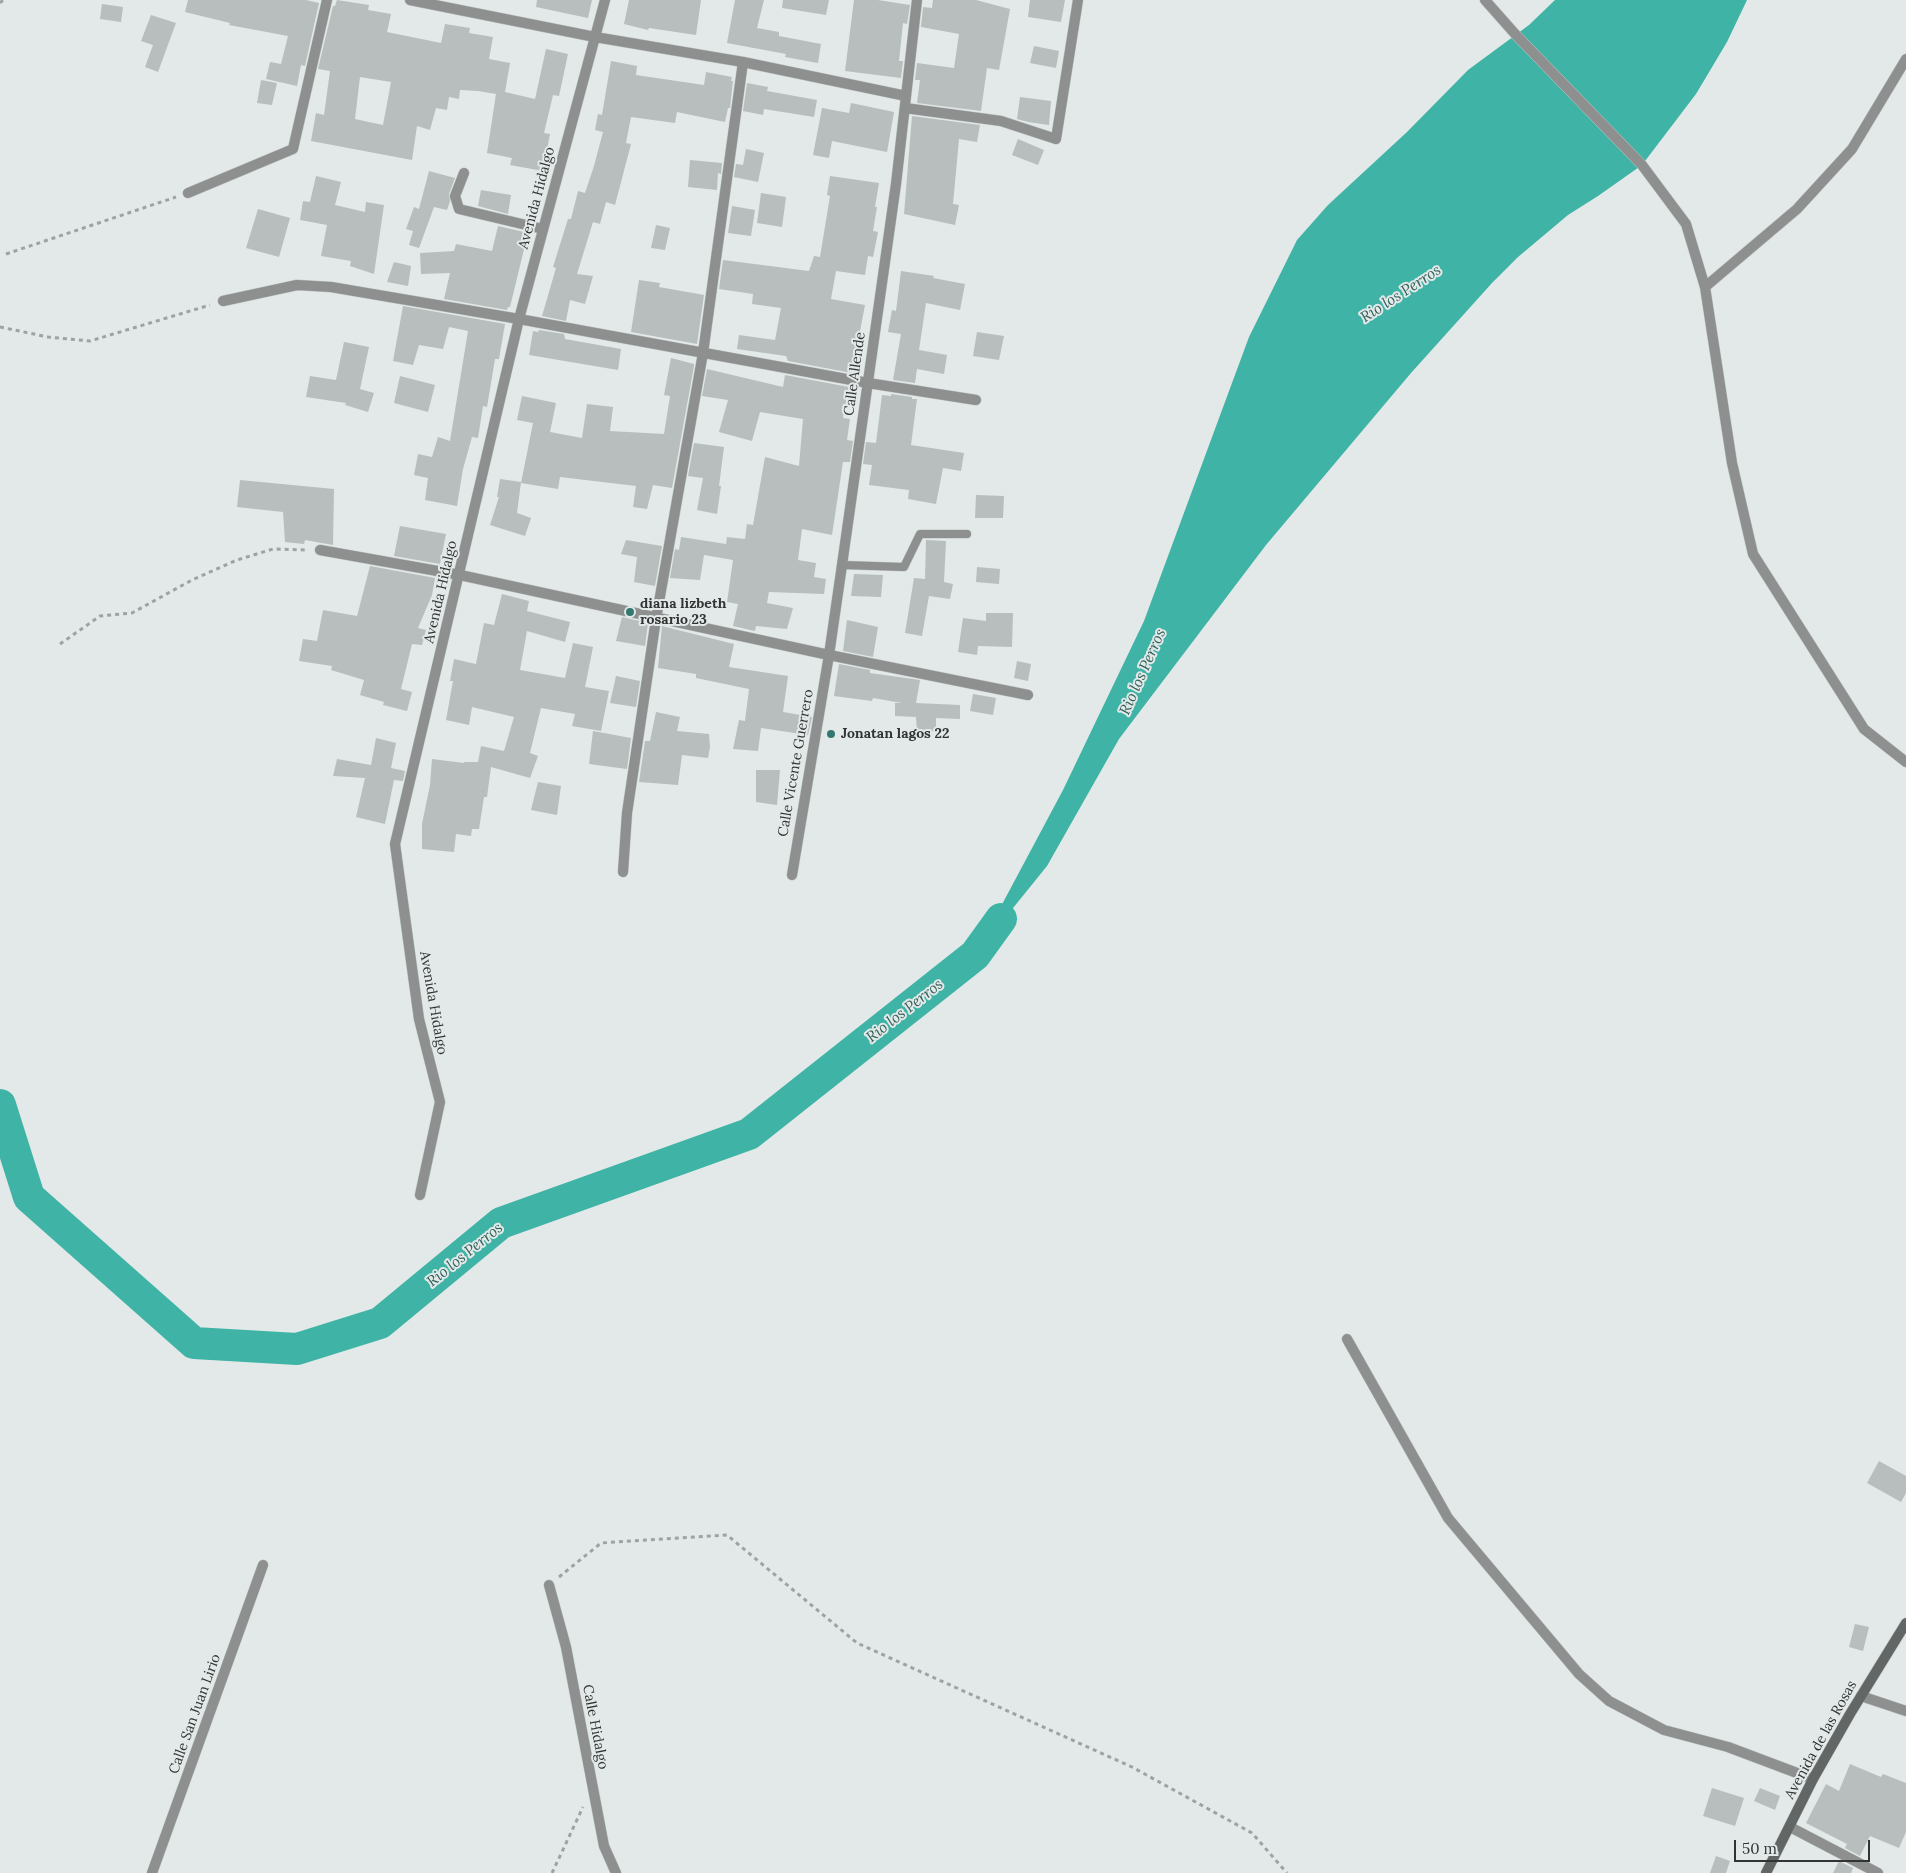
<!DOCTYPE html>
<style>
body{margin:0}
#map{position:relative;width:1906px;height:1873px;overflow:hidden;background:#e2e9e8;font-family:Lora,serif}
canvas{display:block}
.scale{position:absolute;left:1734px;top:1840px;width:136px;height:22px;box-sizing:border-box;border:2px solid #313433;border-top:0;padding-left:6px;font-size:15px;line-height:18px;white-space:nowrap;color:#313433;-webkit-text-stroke:4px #e2e9e8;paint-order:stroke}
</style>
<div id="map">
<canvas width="1906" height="1873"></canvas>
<div class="scale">50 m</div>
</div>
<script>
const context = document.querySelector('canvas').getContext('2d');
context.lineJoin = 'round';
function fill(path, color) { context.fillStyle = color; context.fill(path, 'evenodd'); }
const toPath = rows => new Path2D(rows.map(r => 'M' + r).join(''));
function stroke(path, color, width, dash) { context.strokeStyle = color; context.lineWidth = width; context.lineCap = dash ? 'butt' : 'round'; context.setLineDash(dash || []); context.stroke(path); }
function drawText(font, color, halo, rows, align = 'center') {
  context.font = font + ' Lora,serif'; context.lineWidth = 4; context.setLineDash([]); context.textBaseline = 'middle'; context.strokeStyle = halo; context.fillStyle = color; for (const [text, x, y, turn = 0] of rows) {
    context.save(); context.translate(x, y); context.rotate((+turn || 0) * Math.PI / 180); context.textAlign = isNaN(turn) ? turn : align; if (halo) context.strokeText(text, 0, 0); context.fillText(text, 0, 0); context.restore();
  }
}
fill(toPath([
 [1555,0,1747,0,1727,42,1696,94,1642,165,1598,196,1568,215,1518,257,1492,283,1411,373,1266,545,1119,739,1047,866,975,955,1063,790,1144,621,1249,337,1297,240,1328,205,1407,132,1468,70,1529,25]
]), '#3fb4a6');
stroke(toPath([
 [0,1105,29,1197,194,1343,297,1349,380,1323,501,1223,749,1134,975,955,1001,919]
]), '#3fb4a6', 32);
fill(toPath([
 [188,0,306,0,319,3,305,66,301,65,297,86,266,79,270,62,281,64,288,36,229,25,230,23,185,12],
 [337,0,369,5,368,10,391,14,387,32,441,43,445,24,470,28,469,33,493,37,489,59,510,63,505,92,535,99,546,49,568,54,559,96,553,95,544,133,550,134,543,171,510,165,512,158,487,153,496,94,478,91,460,90,459,99,449,97,447,110,436,108,430,130,417,126,412,160,311,141,316,113,324,115,330,71,318,69,333,6,335,6],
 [360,77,391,82,383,125,355,119],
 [537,0,592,0,588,18,536,7],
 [629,0,701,0,696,35,649,28,648,30,624,24],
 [735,0,764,0,757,28,779,32,779,36,821,44,818,63,785,57,786,54,727,43],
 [783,0,829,0,826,15,782,8],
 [854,0,878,0,910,5,907,24,903,23,899,61,903,61,901,78,845,71],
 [933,0,976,0,1010,9,999,70,987,68,981,111,917,103,920,80,915,80,917,63,954,68,959,34,921,27,923,7,932,8],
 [1030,0,1065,0,1061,22,1028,17],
 [102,4,123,7,121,22,100,19],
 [151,15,176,23,158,72,145,67,153,45,141,41],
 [1034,46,1059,51,1056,68,1030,63],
 [611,61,637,66,636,75,704,85,706,72,732,77,731,81,733,81,730,108,728,108,725,122,677,112,675,123,631,117,626,143,631,144,615,205,606,202,600,224,593,222,577,274,593,276,585,304,570,300,566,321,542,316,556,268,553,267,568,219,571,219,578,191,585,193,594,166,603,132,595,130,598,114,602,115],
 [261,80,277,83,272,105,257,103],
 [747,83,768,87,767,91,817,100,814,117,764,109,763,115,743,111],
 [1020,97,1051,101,1049,125,1028,122,1017,119],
 [851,103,894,112,887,152,832,141,829,158,813,155,822,108,849,113],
 [912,116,980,125,977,142,959,139,953,204,959,205,955,225,904,214],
 [1018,139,1044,150,1038,165,1012,155],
 [746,149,764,153,758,182,734,177,736,164,743,165],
 [690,160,722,163,721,174,718,173,717,190,688,187],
 [429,171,455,178,449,194,450,201,447,210,434,207,419,248,409,245,413,231,406,229,414,207,419,209],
 [316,176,341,182,335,205,365,212,366,202,384,205,374,274,350,266,351,261,321,256,327,225,300,220,303,201,310,202],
 [830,176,879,183,875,207,877,207,873,231,878,232,873,257,868,256,865,275,836,271,831,299,865,305,852,373,788,361,786,356,737,349,739,335,775,340,781,308,752,304,753,294,719,289,723,260,809,271,814,256,820,257,830,196,827,195],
 [481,190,511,195,508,214,478,206],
 [761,193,786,197,782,227,757,223],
 [732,206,755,210,751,236,728,233],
 [258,209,290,218,279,257,246,248],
 [656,225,670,228,665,250,651,248],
 [498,226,528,233,510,307,508,307,507,310,444,299,450,273,421,274,420,253,454,251,456,244,492,251],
 [394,262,411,266,408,286,387,282],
 [901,271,934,276,933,278,965,284,960,310,926,303,919,350,947,355,944,374,917,369,915,383,893,380,901,334,888,332,892,310,896,311],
 [639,280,660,283,659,287,704,295,697,344,631,332],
 [403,306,505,324,499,359,495,359,487,407,483,406,478,438,472,437,463,469,457,506,425,500,428,478,414,475,418,454,432,457,438,437,450,441,468,331,449,327,443,349,419,345,413,365,393,361],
 [539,330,564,334,565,339,621,349,618,370,529,355,533,331,538,332],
 [977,332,1004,336,999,360,973,356],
 [344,342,369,347,360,389,374,393,368,412,345,405,346,403,306,397,310,376,336,380],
 [671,358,694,364,694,366,672,488,653,485,647,509,633,507,636,486,560,477,558,489,521,483,533,423,517,420,522,396,556,403,550,432,582,438,587,404,613,407,610,431,664,434,670,396,664,395],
 [707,369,783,387,785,375,849,387,843,418,850,419,847,440,853,441,850,462,843,462,832,535,802,529,798,560,816,563,814,577,826,579,824,594,769,592,767,603,793,608,787,629,756,626,755,631,733,626,738,604,727,602,733,560,704,555,700,580,670,578,675,549,679,550,681,537,726,544,727,537,745,539,747,524,753,525,765,457,799,466,803,419,760,412,752,441,719,432,728,400,702,396],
 [400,376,435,385,428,412,394,403],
 [891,394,912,397,912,399,917,399,911,445,964,453,961,471,943,468,936,504,908,499,909,490,869,485,872,465,863,464,866,442,876,443,882,395,891,396],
 [694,443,724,447,719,486,721,486,717,514,697,510,703,478,688,476],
 [500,479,521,482,517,513,531,518,525,536,490,525,499,497,497,497],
 [240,480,334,489,333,545,305,540,304,544,285,542,283,512,237,507],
 [976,495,1004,496,1003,518,975,518],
 [400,526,446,534,440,564,394,556],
 [626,540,662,546,655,586,634,582,637,557,621,554],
 [926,540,946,541,944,582,953,584,950,599,929,596,922,636,905,633,914,578,925,579],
 [370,566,435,578,432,595,418,628,426,630,422,645,412,644,401,689,412,692,407,711,383,705,384,702,360,695,364,680,331,670,332,666,299,661,303,639,317,641,323,610,357,616],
 [977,567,1000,569,999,584,976,582],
 [854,574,883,575,881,597,851,596],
 [502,594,529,601,527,611,570,622,565,642,527,631,520,670,565,678,573,643,593,647,585,687,609,691,601,731,572,726,575,714,541,708,530,753,538,756,530,778,491,767,487,797,484,797,479,829,472,829,471,836,456,834,454,852,422,849,422,824,430,785,432,759,464,763,464,762,478,762,481,746,504,751,514,717,472,707,469,725,446,720,453,681,450,681,454,659,476,664,484,623,494,625],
 [986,613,1013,613,1012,647,978,646,977,655,958,652,963,618,986,621],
 [622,617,648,623,645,646,616,641],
 [847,620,878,627,873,657,843,651],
 [662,626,734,644,729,667,788,676,783,712,812,717,808,735,761,728,758,751,733,749,739,720,745,721,749,689,696,678,696,674,658,668],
 [1017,661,1031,664,1028,681,1014,678],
 [839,664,870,670,870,673,920,680,916,703,960,705,960,719,936,718,936,731,917,732,916,717,895,716,895,703,902,703,873,698,872,701,834,696],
 [616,676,640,681,636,707,610,703],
 [973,694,996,698,993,715,970,711],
 [656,712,680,717,677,731,709,734,710,747,708,758,682,755,678,785,639,782,645,741,650,741],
 [593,731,631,738,627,769,589,764],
 [376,738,396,743,391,768,405,771,403,781,394,780,385,824,356,817,365,778,333,776,337,759,371,765],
 [756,770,780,770,777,805,756,802],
 [538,782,561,786,557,815,531,810],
 [1879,1461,1906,1476,1906,1493,1901,1502,1867,1483],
 [1855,1624,1869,1627,1863,1651,1849,1647],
 [1850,1764,1881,1777,1883,1774,1906,1783,1906,1832,1899,1848,1870,1836,1860,1856,1845,1848,1847,1844,1806,1823,1826,1784,1839,1791],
 [1712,1788,1744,1798,1735,1826,1703,1816],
 [1760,1788,1780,1796,1775,1810,1754,1801],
 [1716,1856,1730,1861,1726,1873,1710,1873],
 [1839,1861,1853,1868,1851,1873,1833,1873]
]), '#b7bebd');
const lane = toPath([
 [842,565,904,567,920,534,967,534]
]);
const street = toPath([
 [410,0,595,37,743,62,906,96],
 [1485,0,1516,35,1642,165,1686,224,1705,287,1732,463,1753,554,1864,729,1906,762],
 [905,108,1001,121,1056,139,1078,0],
 [464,173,455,196,459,209,543,229],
 [188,193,293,149,327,0],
 [1705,287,1797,209,1852,149,1906,59],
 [223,301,297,285,331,287,519,319,868,383,976,400],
 [320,550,460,575,829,655,1028,695],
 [623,872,627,813,656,619,703,353,743,62],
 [792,875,829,655,842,565,896,184,917,0],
 [420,1195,440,1102,419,1019,395,844,519,319,605,0],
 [1347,1339,1448,1518,1579,1674,1609,1701,1664,1730,1728,1747,1813,1779],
 [549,1585,566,1647,604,1846,616,1873],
 [1861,1696,1906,1711],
 [1790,1827,1878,1873],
 [152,1873,263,1565]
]);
const secondary = toPath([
 [1766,1873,1813,1779,1850,1714,1906,1623]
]);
stroke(lane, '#bfc5c4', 9);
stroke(street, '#bfc5c4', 11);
stroke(secondary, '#bfc5c4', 11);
stroke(toPath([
 [0,3,3,0],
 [6,254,176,197],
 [0,327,48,337,90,341,210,305],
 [60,644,100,616,132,613,192,580,237,560,273,549,307,550],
 [559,1577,601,1543,727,1535,857,1643,1132,1767,1252,1833,1287,1873],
 [552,1873,583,1807]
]), '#9ea3a2', 3, [4, 4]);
stroke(lane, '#8d908f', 8);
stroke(street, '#8d908f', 10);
stroke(secondary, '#626766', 10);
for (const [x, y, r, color] of [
 [630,612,5,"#32786f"],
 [831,734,5,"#32786f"]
]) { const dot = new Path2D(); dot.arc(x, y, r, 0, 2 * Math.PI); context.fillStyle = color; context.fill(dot); stroke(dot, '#e2e9e8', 2); }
drawText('14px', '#313433', '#e2e9e8', [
 ["Avenida Hidalgo",537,198,-75],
 ["Calle Allende",855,374,-82],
 ["Avenida Hidalgo",441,592,-77],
 ["Calle Vicente Guerrero",796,763,-80],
 ["Avenida Hidalgo",433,1003,80],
 ["Calle San Juan Lirio",195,1714,-70],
 ["Calle Hidalgo",595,1727,79],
 ["Avenida de las Rosas",1821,1740,-61]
]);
drawText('bold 14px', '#313433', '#e2e9e8', [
 ["diana lizbeth",640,604],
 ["rosario 23",640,620],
 ["Jonatan lagos 22",841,734]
], 'left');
drawText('italic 15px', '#2f6059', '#e2e9e8', [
 ["Rio los Perros",1401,294,-33],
 ["Rio los Perros",1143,672,-66],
 ["Rio los Perros",905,1011,-38],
 ["Rio los Perros",465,1255,-39]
]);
</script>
